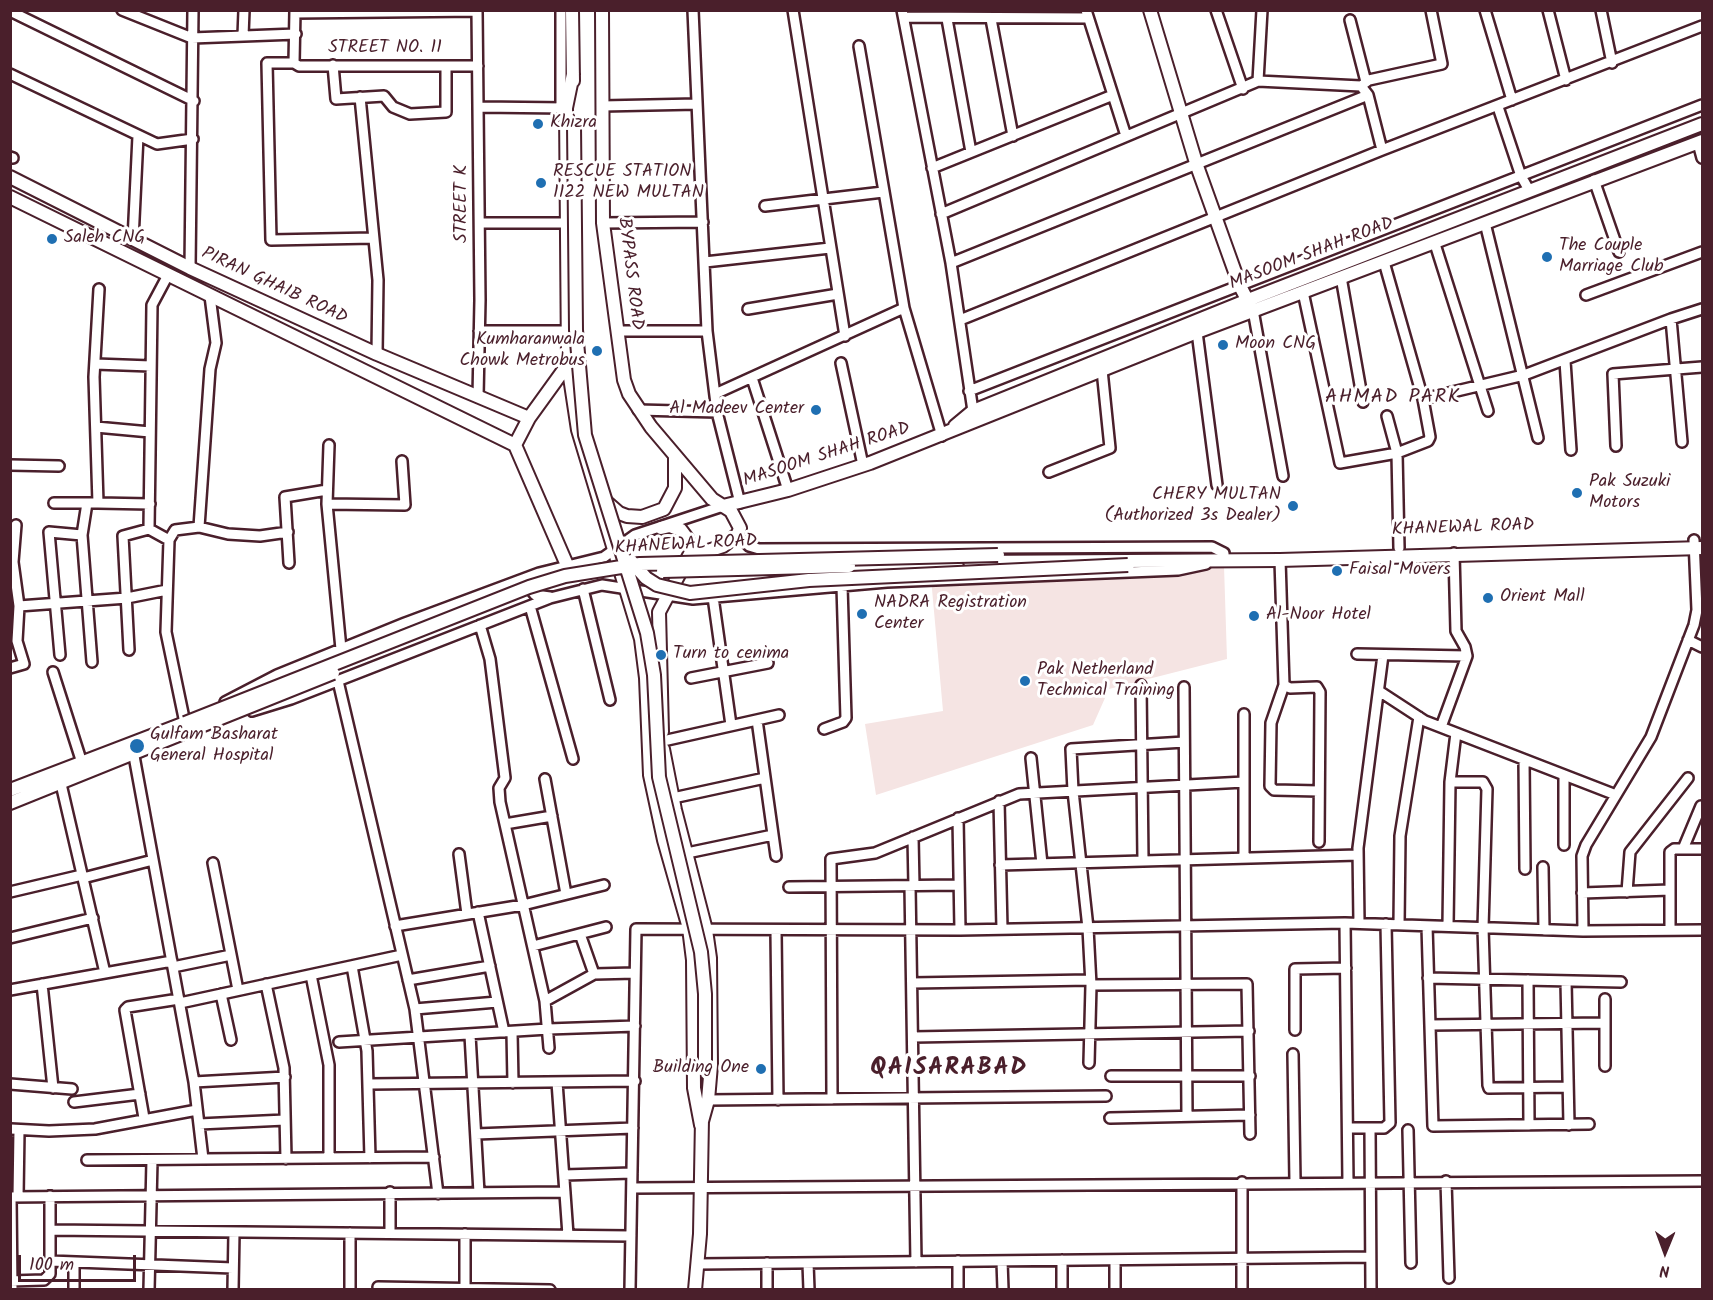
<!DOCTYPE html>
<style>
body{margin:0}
#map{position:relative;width:1713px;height:1300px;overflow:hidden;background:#fff;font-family:Kalam,sans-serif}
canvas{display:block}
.frame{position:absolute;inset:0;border:12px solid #4a1f2b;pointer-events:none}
.north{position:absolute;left:1635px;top:1222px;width:60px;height:60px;-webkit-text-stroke:4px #fff;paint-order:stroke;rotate:181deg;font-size:16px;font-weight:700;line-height:24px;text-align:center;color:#4a1f2b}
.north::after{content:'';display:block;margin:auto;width:21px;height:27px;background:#4a1f2b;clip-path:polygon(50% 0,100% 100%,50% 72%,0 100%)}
.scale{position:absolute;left:18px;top:1255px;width:118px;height:27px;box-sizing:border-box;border:3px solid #4a1f2b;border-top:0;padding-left:8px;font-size:18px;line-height:21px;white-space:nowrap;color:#4a1f2b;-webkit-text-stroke:4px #fff;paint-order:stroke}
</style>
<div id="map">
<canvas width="1713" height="1300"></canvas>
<div class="frame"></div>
<div class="north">N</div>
<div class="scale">100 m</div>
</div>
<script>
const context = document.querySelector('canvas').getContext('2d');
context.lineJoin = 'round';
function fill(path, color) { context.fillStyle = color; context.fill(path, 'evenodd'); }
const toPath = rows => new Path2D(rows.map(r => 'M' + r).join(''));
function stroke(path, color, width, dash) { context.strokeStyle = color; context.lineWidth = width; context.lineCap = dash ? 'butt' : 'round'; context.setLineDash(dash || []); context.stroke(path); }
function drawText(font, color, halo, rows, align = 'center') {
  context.font = font + ' Kalam,sans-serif'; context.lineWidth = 6; context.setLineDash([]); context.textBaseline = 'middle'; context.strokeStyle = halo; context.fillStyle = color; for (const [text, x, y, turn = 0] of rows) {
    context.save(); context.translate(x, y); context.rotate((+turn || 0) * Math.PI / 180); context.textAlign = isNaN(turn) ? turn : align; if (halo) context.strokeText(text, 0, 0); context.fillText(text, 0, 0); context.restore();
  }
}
fill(toPath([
 [1224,566,1227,659,1109,689,1093,725,876,795,865,724,943,711,931,578]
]), '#f5e4e3');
const minor = toPath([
 [122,10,192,38,296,34],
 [477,10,480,300,478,397],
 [693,10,707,331,717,412,740,503],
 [793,10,845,336],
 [902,10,951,263,973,411],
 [1086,10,1126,136],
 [1216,10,1243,89],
 [1485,10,1512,100],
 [1548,10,1566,80],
 [1601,10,1612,63],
 [10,11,194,101],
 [295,13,477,11],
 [904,17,1088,18],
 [947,19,971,152],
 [991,19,1013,136],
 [1350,20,1366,82],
 [243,36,244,10],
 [859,46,904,308,942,436],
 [294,63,295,10],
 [333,65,336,99,384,96,393,107,410,114,446,112,446,66],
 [10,74,157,144,193,139],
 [1258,81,1262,10],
 [1361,86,1369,80,1442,64,1431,10],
 [360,97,378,280,377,354],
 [602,106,697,104],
 [479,107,566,108],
 [1498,107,1521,176,1529,190],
 [561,108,561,10],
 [1698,143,1702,158],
 [10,157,13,158],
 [932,168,1113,95],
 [1594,180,1619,252],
 [765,206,883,192],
 [941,214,1258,81,1361,86,1368,95,1382,150],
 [480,223,566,223],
 [603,223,703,222],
 [1485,223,1538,438],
 [373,238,271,240,267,63,294,63,299,66,478,66],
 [133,240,138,136],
 [1435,244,1488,411],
 [705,262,830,248],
 [951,263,1368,95],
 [190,268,193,10],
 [168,275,152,305,149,529,169,540,166,632,185,723,189,721],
 [1341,277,1363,402],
 [1303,292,1340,463,1397,453,1428,441,1430,437,1423,399,1384,262],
 [1586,295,1702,252],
 [748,309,838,294],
 [1253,310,1283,476],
 [1671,319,1682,442],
 [960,320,1382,150,1702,26],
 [479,331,567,331],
 [618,331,707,331],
 [1197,332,1217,485],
 [1565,361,1571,450],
 [841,363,863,465],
 [95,364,151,366],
 [752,378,788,490],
 [969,391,1702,105],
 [715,394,904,308],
 [1423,399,1524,375,1671,319,1702,309],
 [638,410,717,412],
 [1387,416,1397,453,1399,548],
 [96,427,150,432],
 [329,445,327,504,341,649],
 [1616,446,1613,374,1702,367],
 [10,465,59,466],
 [1049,472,1110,448,1102,370],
 [54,503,98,503,94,377,99,289],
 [87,503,82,535,92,662],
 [98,503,150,504],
 [327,504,405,505,402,461],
 [16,525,13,562,19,606,127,598,167,590],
 [199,527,228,534,260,536,288,532],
 [738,534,749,546,759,549,1212,547,1224,553,1224,560,1219,561],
 [169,540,175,530,199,527,210,369,216,343,210,296],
 [1280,560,1284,685,1290,688,1317,687,1320,692,1319,842],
 [289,563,285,497,327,490],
 [533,581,531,590,535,595,550,597],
 [583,589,610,700],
 [713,597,731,725],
 [530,606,573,759],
 [480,625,490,659,505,778,499,788,500,802,545,1001,549,1048],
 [1688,640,1702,647],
 [129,650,123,536,149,529],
 [1357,654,1467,656],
 [60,655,49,532,82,535],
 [10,668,24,664,17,641,19,606],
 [53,672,82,763],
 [691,678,768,663],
 [338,681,415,1009,438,1194],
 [1141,685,1143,861],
 [1284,685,1271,723,1270,786,1274,790,1319,791],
 [1184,687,1187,1116],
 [1379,691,1425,721,1616,795],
 [225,702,277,675,405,623,539,573,604,557,635,535,723,506],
 [252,711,291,699,550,598,602,585,693,599,887,582,1178,570,1206,564],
 [757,720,776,856],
 [1441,727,1467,656,1465,647,1456,631,1454,553],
 [824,729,843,722,846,718,842,586],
 [663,741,779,715],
 [134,756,194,1082,203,1159],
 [1031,758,1042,864],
 [1524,760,1525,869],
 [1564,775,1564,845],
 [545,779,566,894],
 [1450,782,1483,782,1487,789,1483,928,1488,1085,1489,1088,1567,1087],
 [61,784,105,973],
 [673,798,765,778],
 [999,801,1002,929],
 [958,818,960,930],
 [505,824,552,816],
 [913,837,914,886],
 [1683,849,1701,806],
 [687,853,773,835],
 [459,854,467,914],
 [1244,858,1244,714],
 [213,863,238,990],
 [1000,865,1358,855],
 [1543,867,1544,930],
 [83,878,153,860],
 [910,886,916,1262],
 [789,887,959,885],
 [10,892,82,875],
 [1627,892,1630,852,1688,778],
 [1582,893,1670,890],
 [478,912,504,1032],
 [1345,923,1348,1182],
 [1359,923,1358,848,1383,655],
 [1399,925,1400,836,1419,717],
 [395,926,523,905,604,885],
 [1427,926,1433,1126,1589,1124],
 [1448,926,1450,782,1456,733],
 [1670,929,1670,852,1674,849,1702,849],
 [776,931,778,1100],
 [1583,931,1582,856,1586,845,1651,737,1694,625,1697,610,1694,540],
 [580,934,594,974],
 [10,938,93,918],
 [533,946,606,927],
 [352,966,367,1051,370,1158],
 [173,967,231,955],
 [311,975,329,1065,329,1158],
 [1428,978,1621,982],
 [408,980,490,966],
 [1528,980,1529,1125],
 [1566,981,1569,1125],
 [912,983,1090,980],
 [42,984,53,1088],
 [266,984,284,1068,286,1159],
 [1091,985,1247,984,1250,1134],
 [10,990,172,961],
 [221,994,231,1040],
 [1605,999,1605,1066],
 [545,1001,594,974,635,973],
 [180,1003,402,955],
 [415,1009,497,1002],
 [1430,1025,1605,1023],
 [1295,1030,1295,969,1346,968],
 [512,1032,513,1083],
 [470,1035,479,1193],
 [913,1037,1249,1031],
 [339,1042,548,1029,635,1026],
 [1293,1054,1295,1182],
 [1089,1063,1091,985,1088,928,1073,791,1071,749,1184,742],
 [1111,1076,1250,1076],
 [194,1082,285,1077],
 [557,1082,568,1235],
 [10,1084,72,1089],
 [370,1084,635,1081],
 [832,1099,831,859,875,853,1019,794,1244,782],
 [708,1100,1106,1096],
 [74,1102,140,1094],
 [144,1118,125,1010,128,1007,179,999],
 [1110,1118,1250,1115],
 [199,1124,285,1120],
 [1348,1128,1384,1128,1390,1123,1386,924],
 [1370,1128,1371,1290],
 [11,1129,49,1131,95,1129,197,1110],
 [1408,1130,1411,1263],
 [476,1134,633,1128],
 [87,1160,434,1157],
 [564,1175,632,1173],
 [1446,1181,1449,1278],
 [1242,1182,1242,1290],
 [632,1188,1702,1181],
 [10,1197,565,1192],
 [11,1197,12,1290],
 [18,1197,19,1130],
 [50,1230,631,1236],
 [350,1233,350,1290],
 [390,1233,390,1192],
 [1062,1260,1062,1290],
 [1115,1260,1115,1290],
 [50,1261,233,1268],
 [1002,1261,1003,1290],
 [74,1262,74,1290],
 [767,1263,767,1290],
 [808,1263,809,1290],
 [698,1264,1370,1257],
 [10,1281,44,1280,50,1274,50,1196],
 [378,1287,550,1290],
 [465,1288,465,1234],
 [149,1290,152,1160],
 [233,1290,234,1232],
 [630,1290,636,929,960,930,1345,923,1583,931,1702,930],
 [958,1290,958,1261]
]);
const major = toPath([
 [572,10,573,81],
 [602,10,603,223,624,380,629,394,651,427,712,499,731,511,740,528,738,534,723,546,689,557],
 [1150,10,1197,166,1240,286,1251,307],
 [573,74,566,108,568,364,578,430,641,639,646,678,650,775,664,840,689,928,693,960,694,1088,701,1125],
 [10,177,190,268,377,354,529,418],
 [10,197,515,445],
 [955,426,973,411,1248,300,1702,124],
 [603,499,619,513,627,516,642,517,664,509,675,488,675,456],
 [723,506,788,490,870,463,1197,332,1702,141],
 [661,528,670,526,681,530,687,538,691,552,659,612,662,732],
 [970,562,1280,560,1702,548],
 [567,565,515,445,529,418,568,364],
 [663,749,675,810,706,930,710,958,711,1065,708,1100,701,1125],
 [10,790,185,723],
 [10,803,191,730],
 [695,1290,700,1234,702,1119]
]);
stroke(minor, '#4a1f2b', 14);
stroke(major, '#4a1f2b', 16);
stroke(minor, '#fff', 9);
stroke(major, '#fff', 12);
const majorBridge = toPath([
 [574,125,576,330,585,435,647,633,654,675,659,777,701,952,705,994,705,1061],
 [631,561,646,578,657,585,690,593,809,580,1128,565],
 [663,571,849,566],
 [185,723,529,587,565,576,640,564,998,555],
 [191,730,333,673]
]);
stroke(majorBridge, '#4a1f2b', 16, []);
stroke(majorBridge, '#fff', 12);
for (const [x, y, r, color] of [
 [538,124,6,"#1f6fb2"],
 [541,183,6,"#1f6fb2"],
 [52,239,6,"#1f6fb2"],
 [1547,257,6,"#1f6fb2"],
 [1223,345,6,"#1f6fb2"],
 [597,351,6,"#1f6fb2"],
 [816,410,6,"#1f6fb2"],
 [1577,493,6,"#1f6fb2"],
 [1293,506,6,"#1f6fb2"],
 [1337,571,6,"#1f6fb2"],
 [1488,598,6,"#1f6fb2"],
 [862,614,6,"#1f6fb2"],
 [1254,616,6,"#1f6fb2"],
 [661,655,6,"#1f6fb2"],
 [1025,681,6,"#1f6fb2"],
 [137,746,8,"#1f6fb2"],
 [761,1069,6,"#1f6fb2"]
]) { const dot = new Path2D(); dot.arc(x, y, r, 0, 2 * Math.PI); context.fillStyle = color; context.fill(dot); stroke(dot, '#fff', 2); }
drawText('18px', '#4a1f2b', '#fff', [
 ["STREET NO. 11",385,49],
 ["STREET K",463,204,-90],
 ["MASOOM SHAH ROAD",1312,255,-21],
 ["BYPASS ROAD",629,274,83],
 ["PIRAN GHAIB ROAD",274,287,25],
 ["MASOOM SHAH ROAD",827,456,-18],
 ["KHANEWAL ROAD",1463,529,-2],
 ["KHANEWAL ROAD",686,546,-3]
]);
drawText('18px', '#4a1f2b', '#fff', [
 ["Khizra",550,124],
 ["RESCUE STATION",553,173],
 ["1122 NEW MULTAN",553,194],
 ["Saleh CNG",64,239],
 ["The Couple",1559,247],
 ["Marriage Club",1559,268],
 ["Kumharanwala",585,341,"right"],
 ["Chowk Metrobus",585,362,"right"],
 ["Moon CNG",1235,345],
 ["Al Madeev Center",804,410,"right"],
 ["Pak Suzuki",1589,483],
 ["Motors",1589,504],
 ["CHERY MULTAN",1281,496,"right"],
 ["(Authorized 3s Dealer)",1281,517,"right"],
 ["Faisal Movers",1349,571],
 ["Orient Mall",1500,598],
 ["NADRA Registration",874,604],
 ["Center",874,625],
 ["Al-Noor Hotel",1266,616],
 ["Turn to cenima",673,655],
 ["Pak Netherland",1037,671],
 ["Technical Training",1037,692],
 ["Gulfam Basharat",150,736],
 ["General Hospital",150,757],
 ["Building One",749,1069,"right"]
], 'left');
context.letterSpacing = '1.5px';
drawText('20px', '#4a1f2b', '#fff', [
 ["AHMAD PARK",1393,399]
]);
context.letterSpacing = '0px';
context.letterSpacing = '1.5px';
drawText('bold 24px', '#4a1f2b', '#fff', [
 ["QAISARABAD",949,1070]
]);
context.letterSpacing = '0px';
</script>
